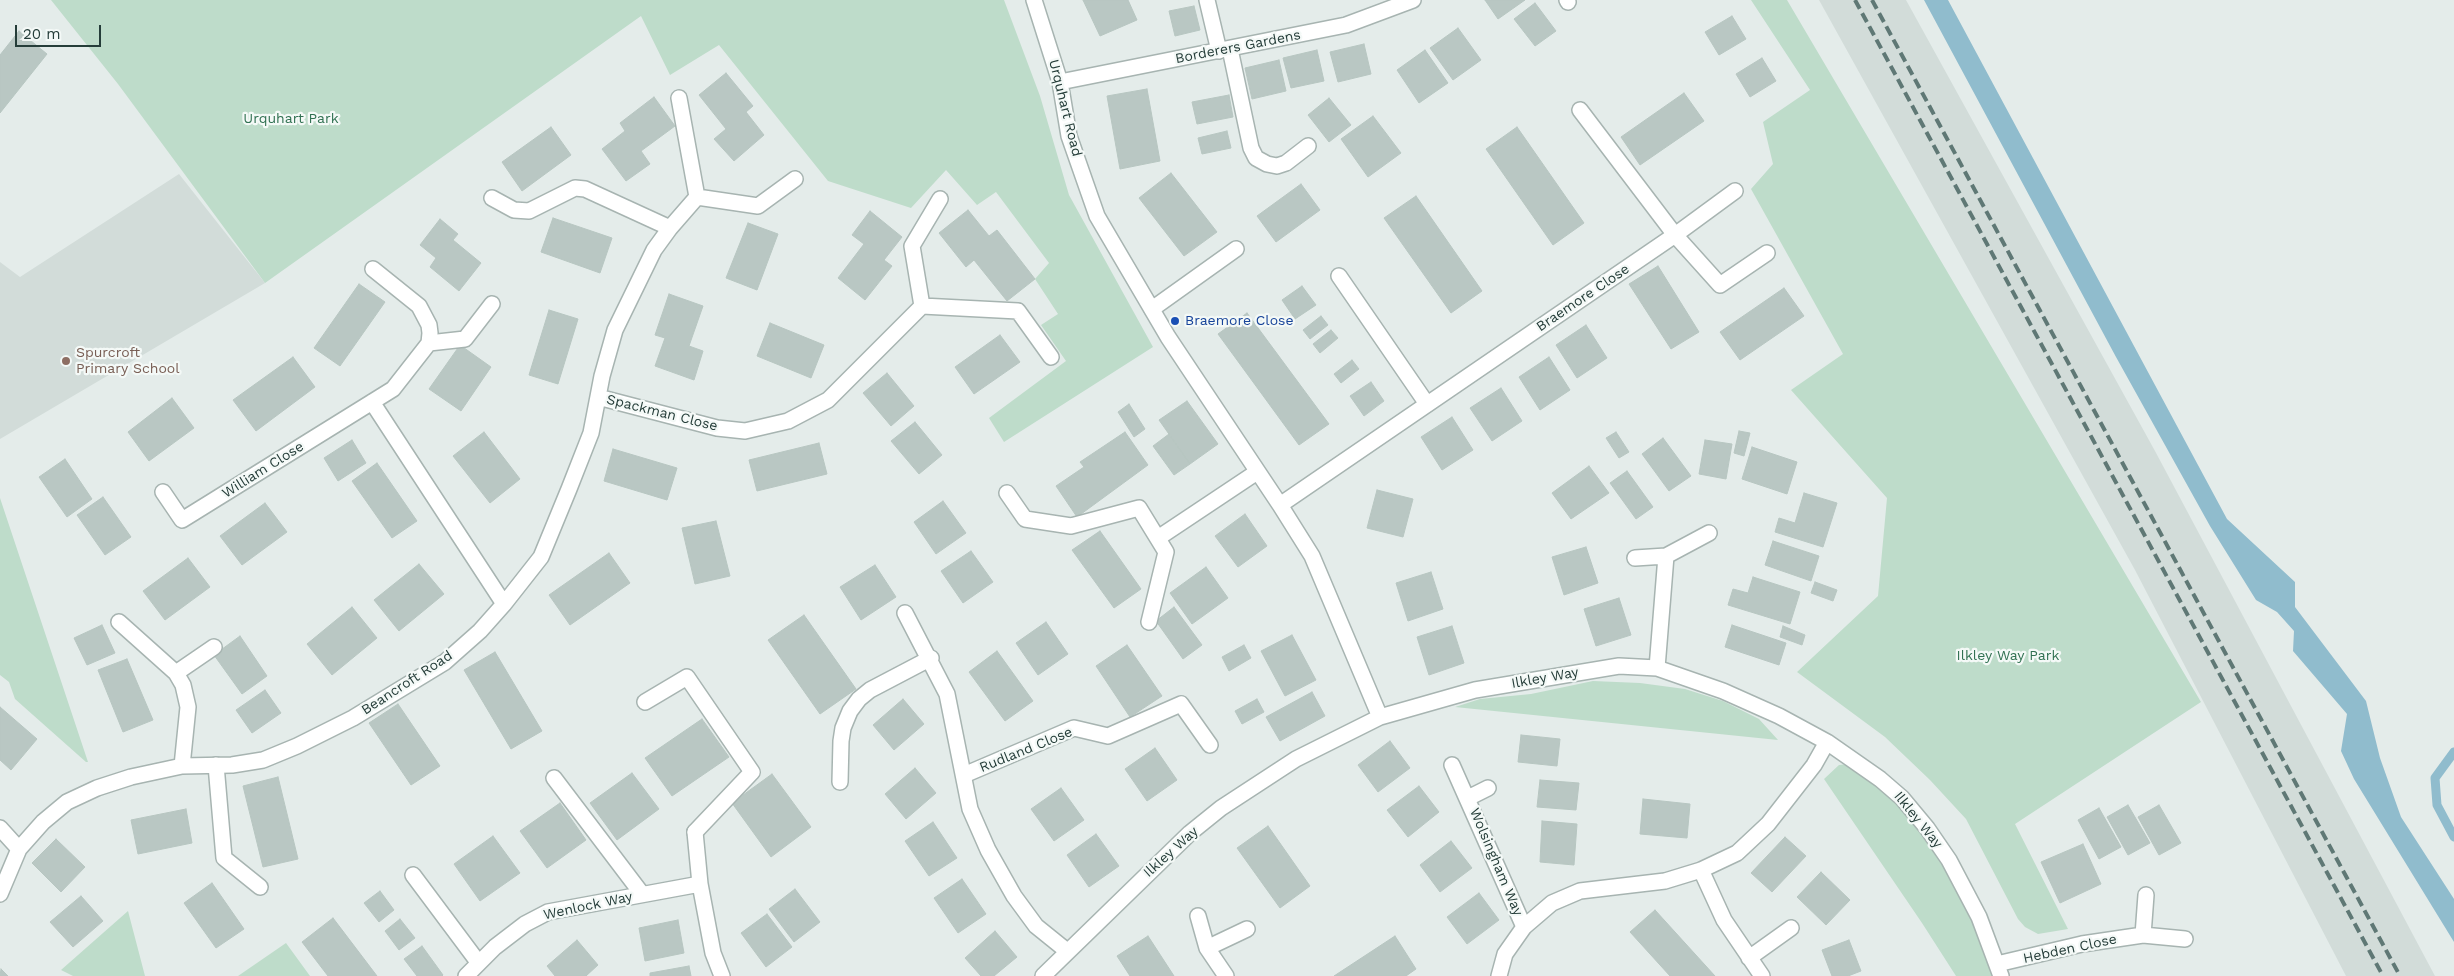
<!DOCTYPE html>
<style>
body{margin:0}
#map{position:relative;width:2454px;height:976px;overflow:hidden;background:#e4ecea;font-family:"Work Sans",sans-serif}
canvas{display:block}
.scale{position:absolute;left:15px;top:25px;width:86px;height:22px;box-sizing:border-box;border:2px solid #253d39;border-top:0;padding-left:6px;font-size:15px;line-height:18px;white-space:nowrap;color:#253d39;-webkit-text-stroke:4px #f4f9f7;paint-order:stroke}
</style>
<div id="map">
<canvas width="2454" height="976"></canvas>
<div class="scale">20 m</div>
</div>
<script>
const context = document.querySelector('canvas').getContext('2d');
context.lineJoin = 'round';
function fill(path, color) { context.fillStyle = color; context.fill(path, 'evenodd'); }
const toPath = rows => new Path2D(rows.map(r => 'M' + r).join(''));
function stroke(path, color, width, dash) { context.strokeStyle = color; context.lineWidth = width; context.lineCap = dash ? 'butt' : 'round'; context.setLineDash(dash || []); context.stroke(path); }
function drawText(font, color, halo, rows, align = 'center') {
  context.font = font + ' "Work Sans",sans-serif'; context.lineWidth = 4.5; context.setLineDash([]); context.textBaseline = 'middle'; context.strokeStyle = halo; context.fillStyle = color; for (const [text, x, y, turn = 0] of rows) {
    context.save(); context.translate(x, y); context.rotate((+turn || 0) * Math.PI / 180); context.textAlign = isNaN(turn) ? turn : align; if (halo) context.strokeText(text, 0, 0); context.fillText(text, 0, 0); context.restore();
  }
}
fill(toPath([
 [1819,0,1906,0,2155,451,2435,976,2346,976,2135,570],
 [179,174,265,283,0,439,0,262,20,277]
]), '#d2dcd9');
fill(toPath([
 [51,0,1004,0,1040,96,1069,195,1153,347,1004,442,989,418,1066,361,1041,325,1058,314,1035,279,1049,263,996,192,977,205,946,170,911,208,828,181,719,45,670,75,641,16,265,283,118,84],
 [1751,0,1787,0,2201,702,2015,824,2068,929,2038,934,2025,927,2018,919,1966,819,1930,780,1885,737,1797,672,1878,596,1887,498,1791,390,1843,354,1751,189,1773,164,1763,122,1810,90],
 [0,498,88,762,86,762,15,699,9,682,0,675],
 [1593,681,1640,683,1685,689,1723,701,1759,719,1778,740,1455,707,1480,699,1531,694],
 [1858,763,1927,828,2001,976,1956,976,1922,923,1824,779,1839,765],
 [128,911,145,976,73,976,61,970],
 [286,943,310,976,238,976]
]), '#bedcca');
fill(toPath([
 [1924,0,1948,0,2227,519,2295,582,2295,607,2366,701,2380,758,2401,817,2454,899,2454,942,2354,779,2341,751,2347,714,2293,651,2294,631,2277,612,2256,600,2210,526,2116,357]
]), '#90bccd');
stroke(toPath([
 [2454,752,2435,778,2437,805,2454,837]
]), '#90bccd', 9);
const building = toPath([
 [1083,0,1128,0,1137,20,1100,36,1083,0],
 [1485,0,1525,0,1498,19,1485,0],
 [1535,3,1556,31,1535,46,1514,19,1535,3],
 [1194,6,1200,30,1175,36,1169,11,1194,6],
 [1732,16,1746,39,1719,55,1705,32,1732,16],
 [1458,28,1481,60,1453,80,1430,48,1458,28],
 [19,31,47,54,0,113,0,55,19,31],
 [1364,44,1371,74,1338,82,1330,52,1364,44],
 [1317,50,1324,81,1291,88,1283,58,1317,50],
 [1425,50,1448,83,1419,103,1397,70,1425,50],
 [1762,58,1776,81,1750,97,1736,74,1762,58],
 [1279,60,1286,91,1252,99,1245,68,1279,60],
 [726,73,753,106,746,112,764,135,734,161,714,139,726,129,699,95,726,73],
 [1147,89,1160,161,1120,169,1107,96,1147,89],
 [1684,93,1704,121,1640,165,1621,137,1684,93],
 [1229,95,1233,117,1197,124,1192,102,1229,95],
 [654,97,675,126,641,151,650,164,626,181,602,149,625,131,620,123,654,97],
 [1329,98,1351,125,1329,142,1308,115,1329,98],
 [1373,116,1401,153,1368,177,1341,139,1373,116],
 [551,127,571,155,522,191,502,162,551,127],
 [1517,127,1584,223,1553,245,1486,149,1517,127],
 [1227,131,1231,148,1202,154,1198,138,1227,131],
 [1171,173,1217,232,1184,256,1139,198,1171,173],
 [1301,184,1320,210,1276,242,1257,216,1301,184],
 [1416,196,1482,291,1451,313,1384,218,1416,196],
 [968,210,989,236,997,230,1035,279,1007,301,974,260,966,267,939,233,968,210],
 [870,211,902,237,884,260,892,266,865,300,838,278,864,244,852,235,870,211],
 [553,218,612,238,600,273,541,252,553,218],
 [440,219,458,234,453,240,481,263,459,291,430,267,436,258,420,245,440,219],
 [748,223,778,234,757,290,726,278,748,223],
 [1658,266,1699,332,1671,349,1629,284,1658,266],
 [359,284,385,302,340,366,314,348,359,284],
 [1302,286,1316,305,1295,319,1282,300,1302,286],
 [1784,288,1804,316,1740,360,1720,332,1784,288],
 [669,294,703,306,689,346,703,351,694,380,655,366,665,338,655,335,669,294],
 [549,310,578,319,558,384,529,375,549,310],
 [1247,313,1329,424,1299,445,1218,334,1247,313],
 [1321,316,1328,325,1310,339,1303,330,1321,316],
 [770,323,824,345,811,378,757,356,770,323],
 [1586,325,1607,358,1577,378,1556,345,1586,325],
 [1331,330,1338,338,1320,353,1313,344,1331,330],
 [1000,335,1020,362,974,394,955,367,1000,335],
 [460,345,491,367,461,411,429,389,460,345],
 [293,357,315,387,256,431,233,400,293,357],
 [1549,357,1570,390,1540,410,1519,377,1549,357],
 [1352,360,1359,369,1341,383,1334,374,1352,360],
 [887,373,914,406,891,426,863,393,887,373],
 [1371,382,1384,401,1364,416,1350,396,1371,382],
 [1501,388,1522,421,1492,441,1470,408,1501,388],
 [172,398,194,428,149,461,128,432,172,398],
 [1187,401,1218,444,1190,464,1159,420,1187,401],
 [1129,404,1145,429,1134,437,1118,412,1129,404],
 [1452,417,1473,450,1442,470,1421,437,1452,417],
 [915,422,942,455,919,474,891,441,915,422],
 [1739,431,1750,433,1744,456,1734,453,1739,431],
 [484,432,520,479,490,503,453,456,484,432],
 [1125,432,1148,465,1077,517,1056,486,1084,467,1080,462,1125,432],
 [1616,432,1629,452,1619,458,1606,438,1616,432],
 [1169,434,1190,464,1174,475,1153,446,1169,434],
 [1663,438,1691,476,1669,491,1642,454,1663,438],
 [352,440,366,463,338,481,324,458,352,440],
 [1705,440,1732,444,1726,479,1699,474,1705,440],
 [819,443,827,474,757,491,749,460,819,443],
 [1752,447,1797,462,1787,494,1742,479,1752,447],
 [613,449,677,468,667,500,604,481,613,449],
 [65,459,92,499,67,517,39,477,65,459],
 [377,463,417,521,392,538,352,481,377,463],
 [1589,466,1609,493,1571,519,1552,493,1589,466],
 [1627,471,1653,507,1636,519,1610,483,1627,471],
 [1377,490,1413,499,1403,537,1367,528,1377,490],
 [1804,493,1837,503,1823,547,1775,532,1779,518,1795,523,1804,493],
 [103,497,131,537,105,555,77,515,103,497],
 [943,501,966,533,936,554,914,522,943,501],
 [265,503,287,532,242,565,220,536,265,503],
 [1245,514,1267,546,1238,567,1215,536,1245,514],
 [716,521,730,576,695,584,682,528,716,521],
 [1100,531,1141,589,1114,608,1072,550,1100,531],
 [1773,541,1819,556,1811,581,1765,565,1773,541],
 [1586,547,1598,583,1564,595,1552,557,1586,547],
 [971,551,993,582,963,603,941,571,971,551],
 [609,553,630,583,570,625,549,595,609,553],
 [188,558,210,587,165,620,143,591,188,558],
 [419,564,444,594,399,631,374,600,419,564],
 [875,565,896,597,861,620,840,587,875,565],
 [1206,567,1228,598,1192,624,1170,593,1206,567],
 [1431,572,1443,609,1408,621,1396,583,1431,572],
 [1753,577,1800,592,1790,624,1728,605,1733,589,1748,593,1753,577],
 [1815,582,1837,590,1833,601,1811,593,1815,582],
 [1619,598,1631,635,1596,646,1584,609,1619,598],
 [352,607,377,638,332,675,307,644,352,607],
 [1174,607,1202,645,1183,659,1156,621,1174,607],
 [804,615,856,689,820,714,768,640,804,615],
 [1046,622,1068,654,1038,675,1016,643,1046,622],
 [102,625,115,653,87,665,74,638,102,625],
 [1732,625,1786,643,1779,665,1725,647,1732,625],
 [1452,626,1464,663,1429,675,1417,637,1452,626],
 [1783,626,1805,635,1802,645,1780,637,1783,626],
 [1292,635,1316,680,1285,696,1261,651,1292,635],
 [240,636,267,676,242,694,214,655,240,636],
 [1127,645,1162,696,1130,717,1096,666,1127,645],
 [1244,645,1251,658,1229,671,1222,657,1244,645],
 [997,651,1033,701,1005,721,969,672,997,651],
 [495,652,542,731,511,749,464,670,495,652],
 [127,659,153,720,123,732,98,670,127,659],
 [265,690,281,713,252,733,236,710,265,690],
 [1312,692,1325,716,1280,741,1266,717,1312,692],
 [903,699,924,724,894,750,873,725,903,699],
 [1257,699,1264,712,1242,724,1235,711,1257,699],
 [398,704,440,766,411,785,369,723,398,704],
 [0,707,37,739,11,770,0,760,0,707],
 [702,719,729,757,672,796,645,758,702,719],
 [1521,735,1560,739,1557,766,1518,762,1521,735],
 [1390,741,1410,768,1378,792,1358,765,1390,741],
 [1155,748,1177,780,1147,801,1125,769,1155,748],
 [915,768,936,793,906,819,885,794,915,768],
 [632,773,659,809,617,840,590,803,632,773],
 [772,774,811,827,771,857,732,803,772,774],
 [278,777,298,859,263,867,243,786,278,777],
 [1540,780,1579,783,1576,810,1537,807,1540,780],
 [1419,786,1439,812,1408,837,1387,810,1419,786],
 [1061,788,1084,820,1054,841,1031,809,1061,788],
 [1643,799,1690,804,1687,838,1640,834,1643,799],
 [560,803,586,840,547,868,520,831,560,803],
 [2128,805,2150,843,2128,855,2107,817,2128,805],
 [2159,805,2181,843,2159,855,2138,817,2159,805],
 [2099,808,2121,847,2099,859,2078,820,2099,808],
 [186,809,192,843,138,854,131,820,186,809],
 [1542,821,1577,824,1574,865,1540,862,1542,821],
 [933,822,957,858,929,876,905,841,933,822],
 [1268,826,1310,886,1280,908,1237,848,1268,826],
 [1096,834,1119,866,1089,887,1067,855,1096,834],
 [493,836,520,873,480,901,454,864,493,836],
 [1785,837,1806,856,1772,892,1751,873,1785,837],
 [56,839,85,867,61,892,32,863,56,839],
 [1451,841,1472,868,1440,892,1420,865,1451,841],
 [2083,844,2101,884,2060,903,2041,862,2083,844],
 [1821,872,1850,900,1826,925,1797,897,1821,872],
 [962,879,986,914,958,933,934,898,962,879],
 [212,883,244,929,216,948,184,903,212,883],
 [795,889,820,922,794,942,769,909,795,889],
 [380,891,394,910,379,922,364,903,380,891],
 [1479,893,1499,920,1467,944,1447,917,1479,893],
 [81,896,103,921,73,947,50,922,81,896],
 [1655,910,1715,976,1670,976,1630,932,1655,910],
 [767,914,792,947,766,967,741,933,767,914],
 [333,918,377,976,328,976,302,942,333,918],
 [400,919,415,938,399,950,385,931,400,919],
 [678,920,684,953,645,961,639,928,678,920],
 [995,931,1017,957,994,976,981,976,965,958,995,931],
 [1148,936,1174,976,1130,976,1117,956,1148,936],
 [1395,936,1416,969,1406,976,1334,976,1395,936],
 [577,940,598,965,586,976,555,976,547,966,577,940],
 [1849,940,1861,971,1848,976,1832,976,1822,950,1849,940],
 [422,946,443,975,442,976,417,976,404,959,422,946],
 [689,966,691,976,650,976,650,973,689,966],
 [1,969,8,976,0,976,1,969]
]);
fill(building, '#b9c7c3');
stroke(building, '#b7c6c1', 1);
const service = toPath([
 [1207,0,1219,51],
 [1230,49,1251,148,1256,158,1267,164,1277,166,1286,163,1308,146],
 [1580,110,1675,235],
 [1339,276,1427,404],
 [1152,309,1236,249],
 [645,702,687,677,752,772,695,832],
 [216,765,224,858,260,887],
 [554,778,642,894],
 [413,875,478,962]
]);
const minor = toPath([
 [1034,0,1060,82,1069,136,1097,216,1168,337,1280,505,1312,556,1380,717],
 [1567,0,1568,2],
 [1060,82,1346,25,1413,0],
 [697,197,758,206,795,179],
 [492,198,514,210,529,211,575,188,585,189,670,228],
 [1675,235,1720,285,1767,253],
 [922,306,1018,311,1051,357],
 [429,343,465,339,492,304],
 [598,397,717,428,745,431,788,421,828,400,922,306,912,246,940,199],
 [372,402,504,604],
 [163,492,182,520,393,389,429,343,430,333,429,325,419,306,373,269],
 [1007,493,1025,519,1071,526,1139,508,1166,552,1149,622],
 [1280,505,1675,235,1735,191],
 [1158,538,1257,472],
 [1635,558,1666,556,1709,533],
 [905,613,947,694,970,809,988,850,1014,896,1036,926,1067,951],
 [119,622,176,673,183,685,188,707,182,766],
 [1657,668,1666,556],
 [176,673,214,647],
 [1452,765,1524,927],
 [964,775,1074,728,1108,736,1181,704,1210,745],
 [840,782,841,741,843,728,850,711,859,699,870,690,931,658],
 [1468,798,1488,788],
 [0,828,19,849],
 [695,832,700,884,713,953,722,976],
 [1701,870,1724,920,1762,976],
 [0,894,19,849,43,822,67,802,97,788,131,777,182,766,232,765,263,760,297,746,353,718,445,662,480,631,504,604,541,557,569,489,591,433,602,376,615,330,654,250,670,228,697,197,679,98],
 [1198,916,1207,948,1226,976],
 [2143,935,2146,895],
 [1207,948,1247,929],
 [1749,958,1791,928],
 [1997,964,2082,944,2143,935,2185,939],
 [466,976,495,947,525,924,548,912,700,884],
 [1043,976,1190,833,1221,808,1296,759,1380,717,1475,690,1619,666,1657,668,1723,691,1779,716,1827,742,1880,779,1902,798,1927,828,1949,860,1979,917,2001,976],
 [1499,976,1505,954,1524,927,1552,903,1580,891,1665,881,1701,870,1737,853,1768,824,1814,765,1827,742]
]);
stroke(service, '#a7b4b1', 18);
stroke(minor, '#a7b4b1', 18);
stroke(service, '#fff', 15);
stroke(minor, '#fff', 15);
stroke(toPath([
 [1855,0,2383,976],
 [1872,0,2400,976]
]), '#5f7875', 4, [10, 5]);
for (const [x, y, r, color] of [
 [1175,321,5,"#1a4fb4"],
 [66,361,5,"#8d6e63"]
]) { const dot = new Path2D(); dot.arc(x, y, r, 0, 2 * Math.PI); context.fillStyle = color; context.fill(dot); stroke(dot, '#f4f9f7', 2); }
drawText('14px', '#253d39', '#f4f9f7', [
 ["Borderers Gardens",1238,47,-11],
 ["Urquhart Road",1065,108,76],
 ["Braemore Close",1583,298,-34],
 ["Spackman Close",662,413,14],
 ["William Close",263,470,-32],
 ["Ilkley Way",1545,678,-10],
 ["Beancroft Road",407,683,-33],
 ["Rudland Close",1026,750,-22],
 ["Ilkley Way",1918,820,51],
 ["Ilkley Way",1171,852,-42],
 ["Wolsingham Way",1496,862,67],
 ["Wenlock Way",588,906,-12],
 ["Hebden Close",2070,949,-12]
]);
drawText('14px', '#317152', '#f4f9f7', [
 ["Urquhart Park",291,119],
 ["Ilkley Way Park",2008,656]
]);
drawText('14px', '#164399', '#f4f9f7', [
 ["Braemore Close",1185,321]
], 'left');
drawText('14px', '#785e54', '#f4f9f7', [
 ["Spurcroft",76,353],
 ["Primary School",76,369]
], 'left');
</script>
